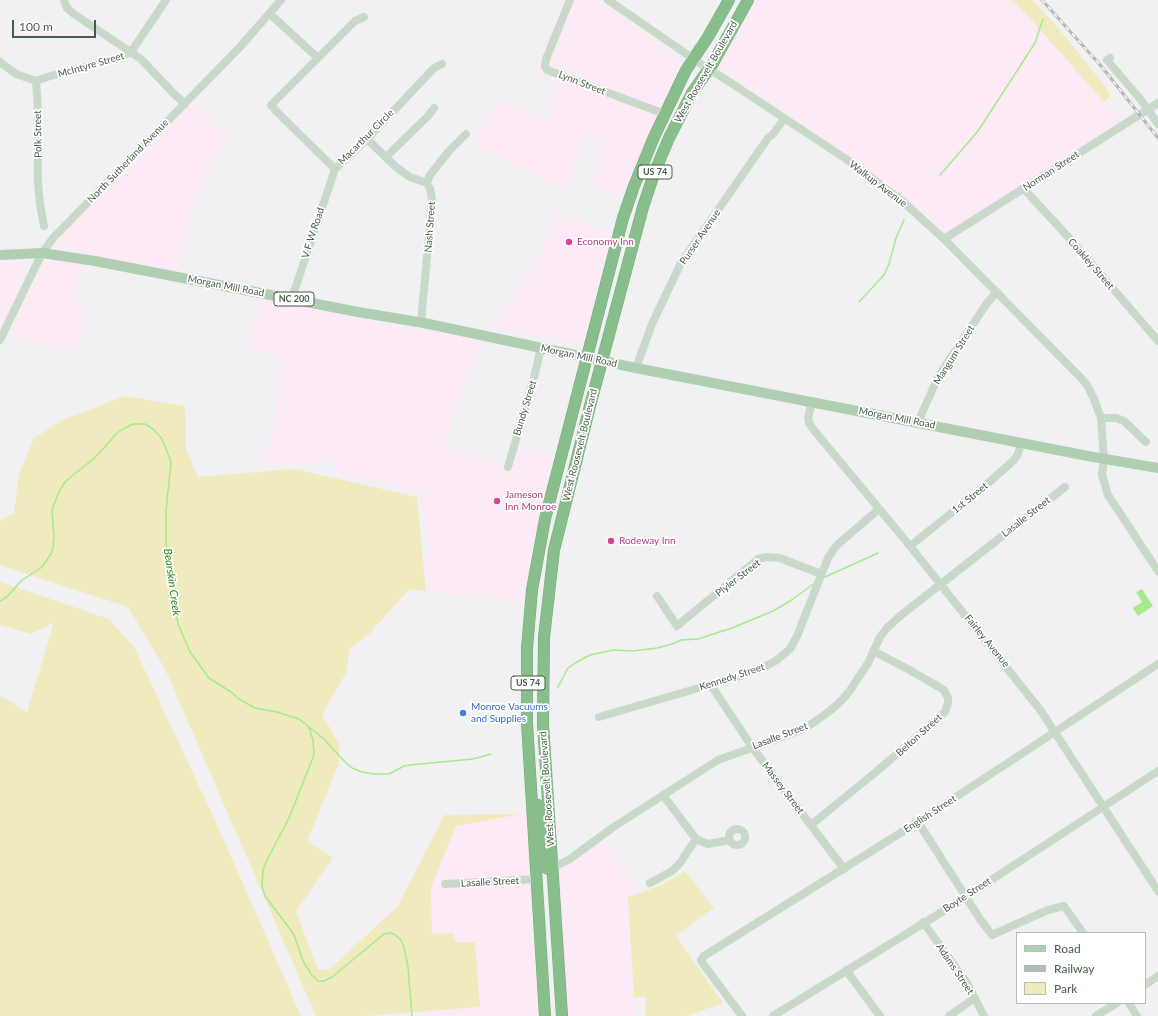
<!DOCTYPE html>
<style>
body{margin:0}
#map{position:relative;width:1158px;height:1016px;overflow:hidden;background:#f1f0f2;font-family:Lato,sans-serif}
canvas{display:block}
.legend{position:absolute;left:1016px;top:932px;width:130px;height:72px;box-sizing:border-box;background:#fff;border:1px solid #b6beb6;margin:0;padding:5px 7px;list-style:none;font-size:12px;color:#485d48}
.legend li{display:flex;align-items:center;gap:8px;height:20px}
.legend b{width:20px;border:1px solid #b6beb6}
.scale{position:absolute;left:12px;top:20px;width:84px;height:18px;box-sizing:border-box;border:2px solid #485d48;border-top:0;padding-left:5px;font-size:12px;line-height:14px;white-space:nowrap;color:#485d48;-webkit-text-stroke:3px #fff;paint-order:stroke}
</style>
<div id="map">
<canvas width="1158" height="1016"></canvas>
<ul class="legend">
<li><b style="height:5px;background:#b0ceb1"></b>Road</li>
<li><b style="height:5px;background:#b2bab3"></b>Railway</li>
<li><b style="height:11px;background:#efebbf"></b>Park</li>
</ul>
<div class="scale">100 m</div>
</div>
<script>
const context = document.querySelector('canvas').getContext('2d');
context.lineJoin = 'round';
function fill(path, color) { context.fillStyle = color; context.fill(path, 'evenodd'); }
const toPath = rows => new Path2D(rows.map(r => 'M' + r).join(''));
function stroke(path, color, width, dash) { context.strokeStyle = color; context.lineWidth = width; context.lineCap = dash ? 'butt' : 'round'; context.setLineDash(dash || []); context.stroke(path); }
function drawText(font, color, halo, rows, align = 'center') {
  context.font = font + ' Lato,sans-serif'; context.lineWidth = 3.5; context.setLineDash([]); context.textBaseline = 'middle'; context.strokeStyle = halo; context.fillStyle = color; for (const [text, x, y, turn = 0] of rows) {
    context.save(); context.translate(x, y); context.rotate((+turn || 0) * Math.PI / 180); context.textAlign = isNaN(turn) ? turn : align; if (halo) context.strokeText(text, 0, 0); context.fillText(text, 0, 0); context.restore();
  }
}
fill(toPath([
 [562,0,599,0,680,60,683,70,627,196,596,188,591,182,599,159,595,156,602,139,587,133,566,190,476,145,481,128,486,122,496,100,548,117,558,80,536,71],
 [758,0,1011,0,1026,14,1120,121,1023,195,953,240,906,197,807,127,718,67],
 [192,102,230,142,202,175,205,180,198,187,175,272,95,257,62,247,60,240,60,236],
 [557,213,615,233,586,342,582,344,508,331,498,327,495,322,529,273],
 [15,258,23,263,25,274,0,330,0,259],
 [50,259,82,264,73,303,87,307,78,351,10,336,44,262],
 [261,295,402,327,484,341,466,379,467,384,453,412,442,448,504,464,511,446,555,458,535,537,532,563,525,601,429,591,425,551,431,551,422,509,421,489,409,489,335,473,332,457,317,463,263,466,274,418,282,374,279,373,283,356,249,349],
 [526,814,539,1016,428,1016,427,1011,480,1007,455,942,453,933,432,934,431,887,456,826],
 [603,840,638,893,628,897,635,1016,567,1016,559,873,562,869]
]), '#fceaf7');
fill(toPath([
 [1011,0,1032,0,1055,24,1104,85,1111,96,1104,102,1026,14],
 [125,396,185,406,186,449,198,477,295,469,417,497,426,591,409,589,370,633,350,648,346,673,322,715,339,743,339,764,307,841,333,858,296,911,318,970,330,969,398,906,444,815,521,814,456,826,431,887,432,934,453,933,455,942,475,942,480,1007,365,1016,316,1016,165,669,128,607,0,565,0,521,14,513,19,474,33,439,62,420],
 [0,582,109,619,134,647,218,827,301,1016,0,1016,0,695,27,712,54,622,31,634,0,625],
 [685,871,714,908,676,936,723,1003,686,1016,646,1016,645,997,634,997,628,897,662,885]
]), '#efebbf');
fill(toPath([
 [1142,589,1153,606,1138,616,1133,608,1142,602,1136,592]
]), '#a5eb8c');
stroke(toPath([
 [940,175,973,137,980,128,1035,43,1043,19],
 [859,302,884,275,889,264,896,238,904,220],
 [825,577,878,553],
 [0,601,7,597,21,581,42,567,51,554,53,548,54,536,52,510,58,494,65,482,73,475,91,461,102,450,116,434,123,429,133,424,145,424,153,429,162,439,170,459,171,463,166,510,166,542,173,594,178,624,190,652,209,678,231,692,239,699,255,708,277,712,299,719,324,739,345,762,352,768,362,772,374,774,389,774,404,766,410,765,473,759,491,754],
 [558,687,568,668,577,662,590,655,613,650,633,651,657,648,672,644,681,640,698,639,732,628,773,611,790,601,815,583],
 [309,728,313,740,314,755,289,818,267,860,263,870,262,886,265,896,287,925,294,935,303,961,311,974,318,981,324,981,332,977,384,934,390,933,394,934,401,940,404,947,408,967,412,1016]
]), '#a5eb8c', 1.5);
const highway = toPath([
 [538,805,544,864,545,867,548,869,552,868],
 [545,1016,527,723,527,648,532,590,545,519,623,218,634,186,654,137,686,70,708,37,729,0],
 [562,1016,543,724,544,637,554,550,590,406,643,207,655,171,669,138,692,93,713,63,748,0]
]);
stroke(highway, '#73aa76', 12);
stroke(toPath([
 [64,0,67,8,74,14,141,59,175,95,185,104],
 [570,0,546,59,545,67,547,70,665,114],
 [608,0,701,64,725,79,846,159,901,200,944,239,1081,378,1087,385,1094,399,1101,418,1104,459,1102,475,1108,495,1158,571],
 [270,14,318,58],
 [1110,58,1107,60,1141,100,1158,124],
 [0,62,16,74,36,81,38,112,38,182,40,204,44,226],
 [36,81,47,77,121,57,131,52,166,0],
 [367,139,396,167,410,177,427,183,430,189,432,198,431,213,421,323],
 [386,157,428,116,434,108],
 [335,169,278,113,271,105,355,21,364,17],
 [427,183,430,175,448,152,466,134],
 [1023,188,1071,240,1158,341],
 [944,239,1158,103],
 [292,298,335,169,367,139,434,68,442,64],
 [0,340,42,253,54,237,240,47,281,0],
 [636,368,652,324,681,263,768,138,773,134,784,119],
 [812,402,808,418,809,423,813,429,910,546,1041,711,1158,891],
 [1101,418,1116,418,1124,421,1146,442],
 [918,422,938,377,987,303,997,292],
 [508,467,534,378,541,348],
 [910,546,985,486,1014,460,1018,454,1021,443],
 [657,596,677,626,758,559,767,557,780,558,821,574],
 [711,685,752,747,844,869],
 [599,717,740,676,768,665,777,660,790,649,797,636,828,558,836,546,879,509],
 [663,795,696,839,708,844,730,840],
 [918,822,980,919,992,935,1048,910,1064,906,1083,933],
 [811,825,877,771,926,729,945,712,948,703,948,698,944,690,906,668,873,651],
 '729 837a8 8 0 1 1 16 0a8 8 0 1 1-16 0Z',
 [552,868,570,859,612,828,718,760,801,730,813,723,831,710,843,699,851,689,868,663,880,637,887,628,900,616,1065,487],
 [650,883,672,871,680,863,696,839],
 [445,884,536,879],
 [923,922,967,983,984,1016],
 [846,970,880,1016],
 [1145,985,1158,976],
 [1129,1003,1137,1016],
 [742,1016,704,965,701,960,704,956,918,822,1158,664],
 [773,1016,950,907,1158,771],
 [949,1016,975,998],
 [1096,1016,1117,1003]
]), '#c9d9c9', 8);
stroke(toPath([
 [0,255,42,253,95,261,358,312,424,323,636,368,1088,456,1158,468]
]), '#b0ceb1', 10);
stroke(highway, '#88be8b', 11);
const rail = toPath([
 [1042,0,1102,67,1158,138]
]);
stroke(rail, '#b2bab3', 3);
stroke(rail, '#fff', 1.5, [4.5]);
for (const [x, y, r, color] of [
 [569,242,4,"#d1479c"],
 [497,501,4,"#d1479c"],
 [611,541,4,"#d1479c"],
 [463,713,4,"#3f7fe0"]
]) { const dot = new Path2D(); dot.arc(x, y, r, 0, 2 * Math.PI); context.fillStyle = color; context.fill(dot); stroke(dot, '#fff', 1.5); }
for (const [x, y, w] of [
 [655,172,34],
 [294,299,40],
 [528,683,34]
]) { const box = new Path2D(); box.roundRect(x - w / 2, y - 7, w, 14, 3); context.fillStyle = '#fff'; context.fill(box); stroke(box, '#485d48', 1); }
drawText('bold 9px', '#485d48', null, [
 ["US 74",655,172],
 ["NC 200",294,299],
 ["US 74",528,683]
]);
drawText('10px', '#485d48', '#fff', [
 ["McIntyre Street",91,65,-16],
 ["West Roosevelt Boulevard",706,72,-60],
 ["Lynn Street",582,83,21],
 ["Polk Street",38,134,-91],
 ["Macarthur Circle",366,137,-45],
 ["North Sutherland Avenue",128,161,-46],
 ["Norman Street",1051,171,-33],
 ["Walkup Avenue",878,184,37],
 ["Nash Street",430,227,-86],
 ["V F W Road",313,233,-72],
 ["Purser Avenue",700,237,-56],
 ["Coakley Street",1091,264,49],
 ["Morgan Mill Road",226,286,11],
 ["Mangum Street",954,355,-58],
 ["Morgan Mill Road",579,356,12],
 ["Bundy Street",525,408,-73],
 ["Morgan Mill Road",897,418,11],
 ["West Roosevelt Boulevard",580,445,-76],
 ["1st Street",970,498,-39],
 ["Lasalle Street",1026,517,-38],
 ["Plyler Street",738,578,-38],
 ["Fairley Avenue",987,641,51],
 ["Kennedy Street",732,677,-18],
 ["Belton Street",919,735,-42],
 ["Lasalle Street",780,736,-21],
 ["Massey Street",783,788,53],
 ["West Roosevelt Boulevard",547,789,-94],
 ["English Street",930,814,-33],
 ["Lasalle Street",490,882,-3],
 ["Boyte Street",967,895,-33],
 ["Adams Street",955,969,56]
]);
drawText('10px', '#b23c85', '#fff', [
 ["Economy Inn",577,242],
 ["Jameson",505,495],
 ["Inn Monroe",505,507],
 ["Rodeway Inn",619,541]
], 'left');
drawText('10px', '#366cbe', '#fff', [
 ["Monroe Vacuums",471,707],
 ["and Supplies",471,719]
], 'left');
drawText('italic 11px', '#2d840f', '#fff', [
 ["Bearskin Creek",172,582,82]
]);
</script>
